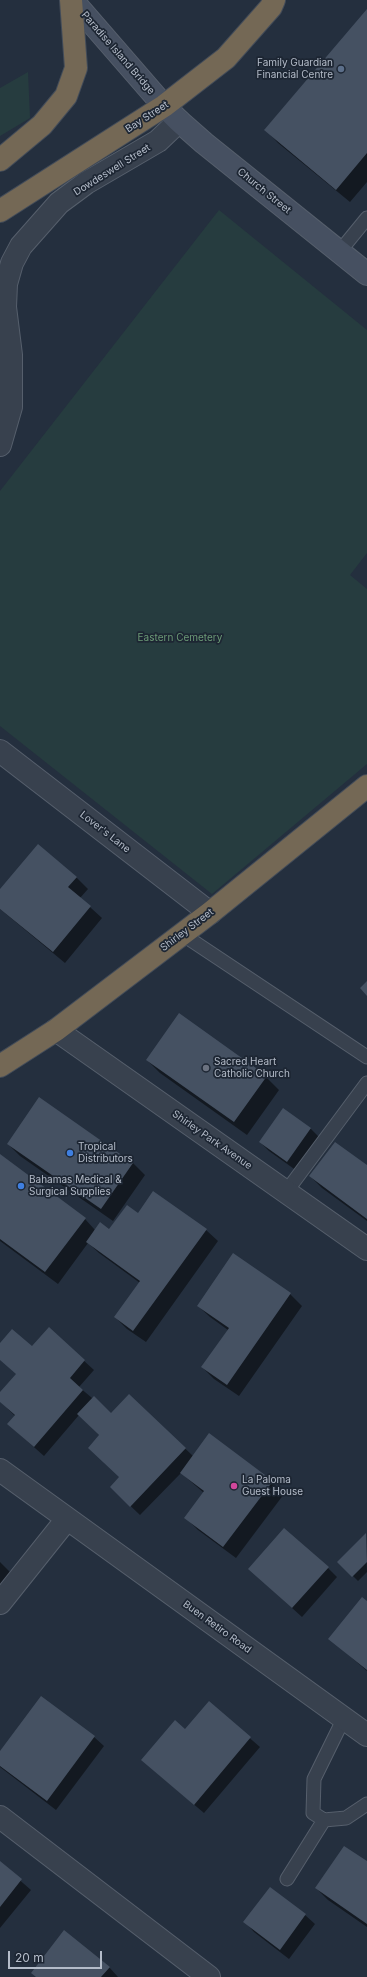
<!DOCTYPE html>
<style>
body{margin:0}
#map{position:relative;width:367px;height:1977px;overflow:hidden;background:#242f3e;font-family:Inter,sans-serif}
canvas{display:block}
.scale{position:absolute;left:8px;top:1951px;width:94px;height:18px;box-sizing:border-box;border:2px solid #b4bcc9;border-top:0;padding-left:5px;font-size:12px;line-height:14px;white-space:nowrap;color:#b4bcc9;-webkit-text-stroke:3px #1d2633;paint-order:stroke}
</style>
<div id="map">
<canvas width="367" height="1977"></canvas>
<div class="scale">20 m</div>
</div>
<script>
const context = document.querySelector('canvas').getContext('2d');
context.lineJoin = 'round';
function fill(path, color) { context.fillStyle = color; context.fill(path, 'evenodd'); }
const toPath = rows => new Path2D(rows.map(r => 'M' + r).join(''));
function stroke(path, color, width, dash) { context.strokeStyle = color; context.lineWidth = width; context.lineCap = dash ? 'butt' : 'round'; context.setLineDash(dash || []); context.stroke(path); }
function drawText(font, color, halo, rows, align = 'center') {
  context.font = font + ' Inter,sans-serif'; context.lineWidth = 3.5; context.setLineDash([]); context.textBaseline = 'middle'; context.strokeStyle = halo; context.fillStyle = color; for (const [text, x, y, turn = 0] of rows) {
    context.save(); context.translate(x, y); context.rotate((+turn || 0) * Math.PI / 180); context.textAlign = isNaN(turn) ? turn : align; if (halo) context.strokeText(text, 0, 0); context.fillText(text, 0, 0); context.restore();
  }
}
fill(toPath([
 [28,72,30,118,0,136,0,88],
 [219,210,367,330,367,553,350,575,367,589,367,764,212,894,0,726,0,491]
]), '#263c3f');
fill(toPath([
 [367,11,367,182,350,202,278,143,265,129],
 [76,877,88,889,80,898,102,918,65,963,0,909,0,891],
 [147,1060,266,1077,279,1090,247,1135,160,1073],
 [283,1109,311,1129,320,1138,297,1171,269,1151,260,1142],
 [8,1144,133,1163,145,1175,113,1221,20,1156],
 [0,1156,85,1219,95,1230,110,1230,138,1214,206,1230,218,1241,146,1342,127,1329,115,1317,140,1283,99,1253,88,1243,58,1284,0,1241],
 [367,1167,367,1221,322,1188,310,1176],
 [290,1294,302,1306,239,1396,214,1379,202,1367,228,1330,210,1317,198,1306],
 [49,1329,94,1370,79,1387,111,1414,129,1395,193,1456,209,1435,272,1482,284,1494,236,1558,198,1530,186,1518,204,1493,181,1473,140,1515,120,1496,120,1478,100,1436,79,1415,44,1456,18,1433,15,1416,0,1401,0,1394,17,1374,0,1359,0,1344,32,1348],
 [366,1535,367,1572,358,1581,339,1562],
 [0,1562,10,1572,0,1586],
 [328,1568,337,1577,302,1617,259,1578],
 [367,1602,367,1671,330,1639],
 [209,1703,260,1747,204,1813,152,1769],
 [94,1737,104,1746,56,1810,0,1767,0,1752],
 [367,1862,367,1927,328,1900,316,1888],
 [0,1863,31,1890,0,1928],
 [270,1888,305,1915,315,1924,289,1959,254,1932,245,1922],
 [109,1967,118,1977,37,1977]
]), '#0007');
fill(toPath([
 [367,9,367,153,336,190,264,130],
 [38,844,77,877,68,887,91,906,53,952,0,909,0,889],
 [367,981,367,996,360,988],
 [179,1013,267,1076,234,1122,146,1060],
 [39,1097,133,1163,101,1209,7,1144],
 [283,1108,311,1128,287,1162,259,1142],
 [335,1142,367,1165,367,1219,309,1176],
 [0,1154,86,1218,45,1272,0,1239],
 [153,1191,207,1229,133,1331,114,1317,140,1281,86,1242,100,1222,109,1229,127,1205,138,1213],
 [233,1253,291,1293,227,1385,201,1367,229,1328,197,1306],
 [49,1327,85,1360,70,1378,83,1390,34,1447,7,1424,15,1415,0,1402,0,1392,16,1374,0,1360,0,1343,12,1329,32,1346],
 [129,1394,186,1448,130,1507,110,1487,119,1477,88,1448,99,1435,77,1414,94,1396,111,1413],
 [209,1433,273,1481,223,1547,184,1518,204,1491,180,1473],
 [284,1528,329,1567,292,1608,248,1569],
 [366,1533,367,1562,352,1577,337,1562],
 [362,1597,367,1601,367,1670,328,1639],
 [41,1696,95,1736,47,1801,0,1766,0,1751],
 [209,1701,251,1737,194,1805,141,1760,175,1720,185,1729],
 [344,1846,367,1861,367,1924,315,1888],
 [0,1861,22,1879,0,1907],
 [270,1887,306,1914,280,1950,243,1922],
 [64,1930,110,1967,101,1977,36,1977,31,1973]
]), '#455162');
const lane = toPath([
 [340,251,367,218],
 [182,934,367,1057],
 [286,1192,367,1083],
 [344,1718,314,1779,313,1813,324,1820,346,1818,367,1804],
 [287,1879,324,1820]
]);
const street = toPath([
 [0,445,11,407,11,355,5,307,6,284,12,263,21,246,59,203,86,183,158,141,179,121],
 [0,751,210,913],
 [56,1030,367,1249],
 [0,1470,367,1735],
 [0,1603,67,1519],
 [0,1817,209,1977]
]);
const secondary = toPath([
 [72,0,164,106,179,121,204,143,367,274]
]);
const highway = toPath([
 [0,160,42,125,66,96,76,68,71,0],
 [0,211,164,106,226,58,271,7,274,0],
 [0,1066,56,1030,210,913,367,786]
]);
stroke(lane, '#565f6c', 15);
stroke(street, '#565f6c', 24);
stroke(secondary, '#565f6c', 24);
stroke(highway, '#434c59', 24);
stroke(lane, '#38414e', 13);
stroke(street, '#38414e', 22);
stroke(secondary, '#465061', 22);
stroke(highway, '#746855', 22);
for (const [x, y, r, color] of [
 [341,69,4,"#5c6f8a"],
 [206,1068,4,"#6b7280"],
 [70,1153,4,"#3f7fe0"],
 [21,1186,4,"#3f7fe0"],
 [234,1486,4,"#d1479c"]
]) { const dot = new Path2D(); dot.arc(x, y, r, 0, 2 * Math.PI); context.fillStyle = color; context.fill(dot); stroke(dot, '#1d2633', 1.5); }
drawText('10px', '#b4bcc9', '#1d2633', [
 ["Paradise Island Bridge",118,53,49],
 ["Bay Street",147,117,-33],
 ["Dowdeswell Street",112,170,-32],
 ["Church Street",264,191,39],
 ["Lover's Lane",105,832,38],
 ["Shirley Street",187,930,-37],
 ["Shirley Park Avenue",212,1140,35],
 ["Buen Retiro Road",217,1627,36]
]);
drawText('10px', '#b4bcc9', '#1d2633', [
 ["Family Guardian",333,63,"right"],
 ["Financial Centre",333,75,"right"],
 ["Sacred Heart",214,1062],
 ["Catholic Church",214,1074],
 ["Tropical",78,1147],
 ["Distributors",78,1159],
 ["Bahamas Medical &",29,1180],
 ["Surgical Supplies",29,1192],
 ["La Paloma",242,1480],
 ["Guest House",242,1492]
], 'left');
drawText('10px', '#6b9a76', '#1d2633', [
 ["Eastern Cemetery",180,638]
]);
</script>
